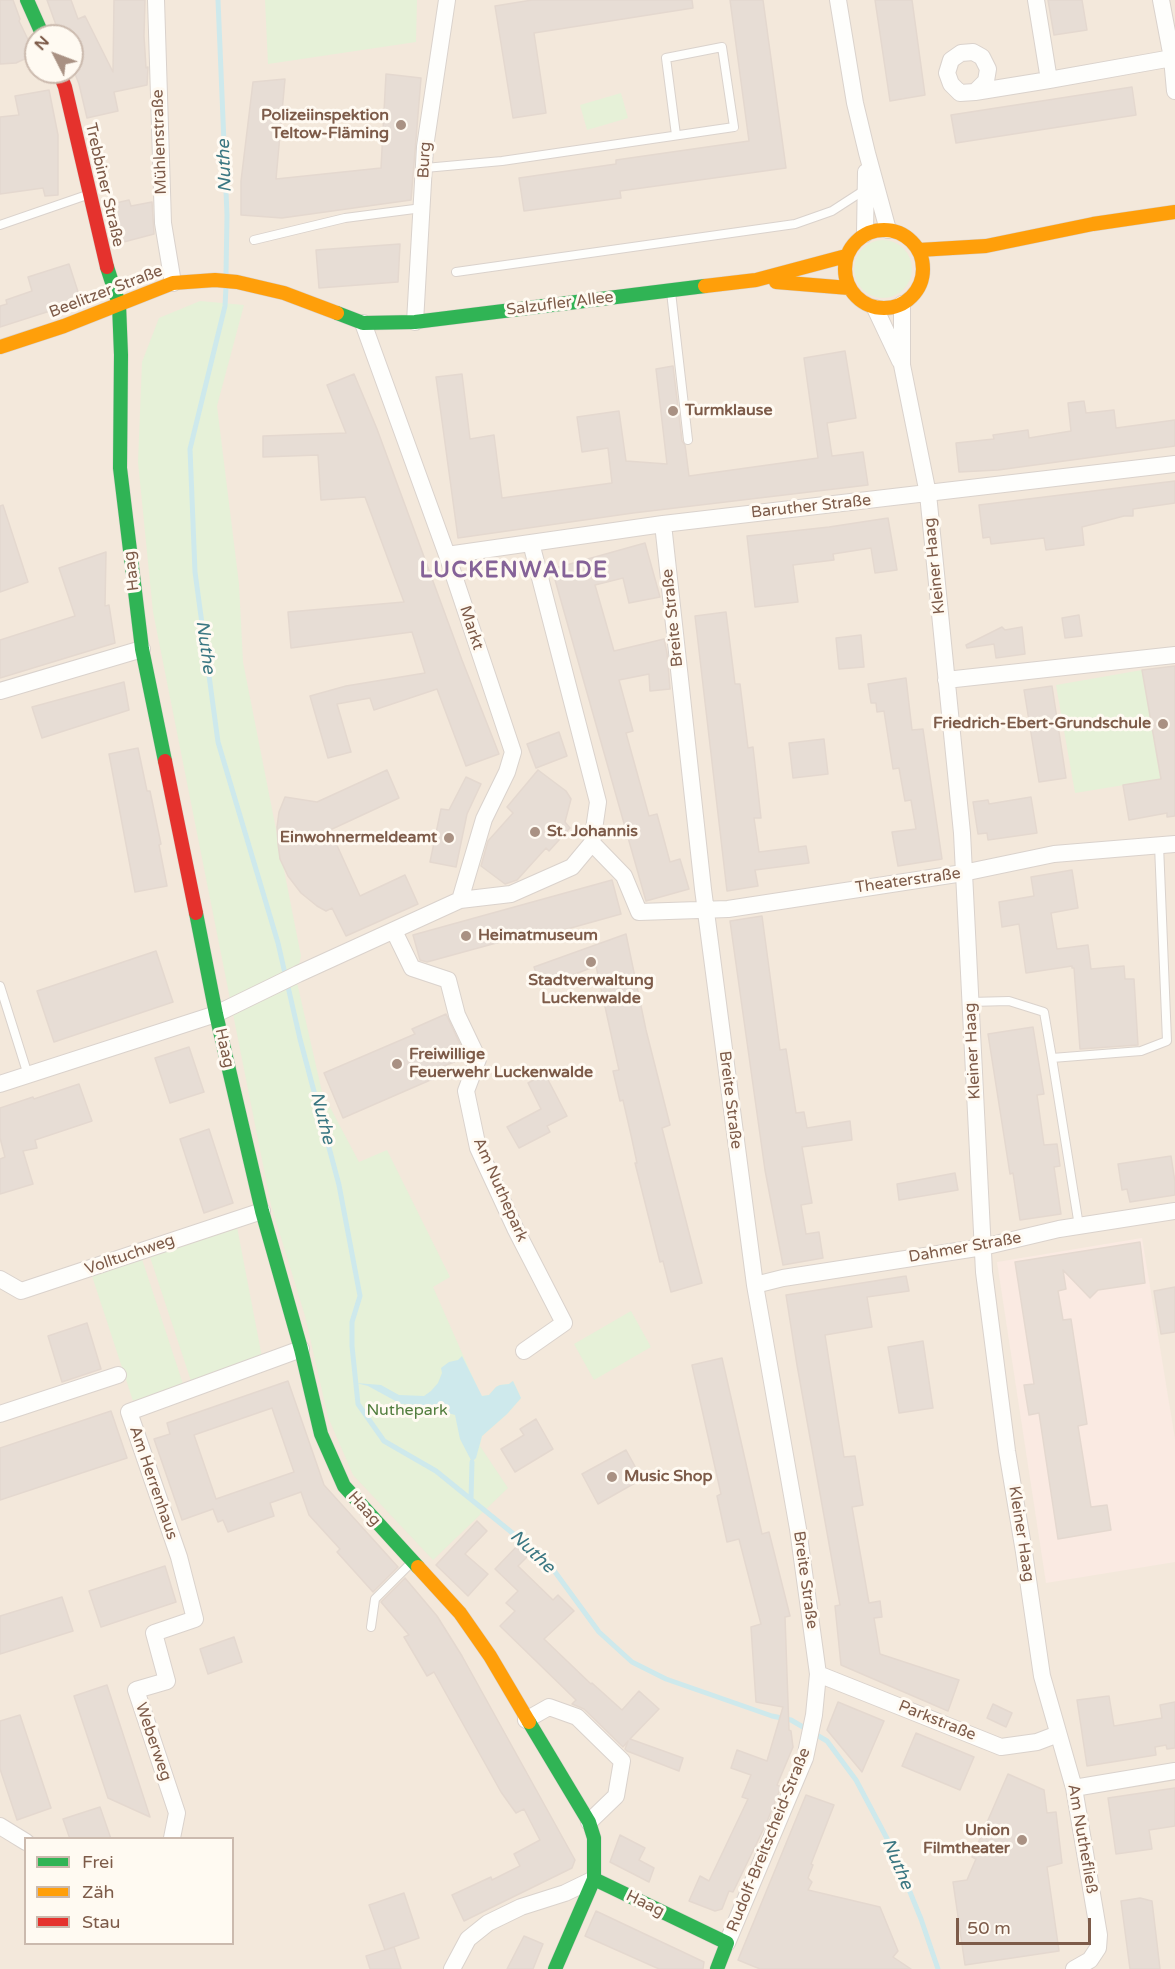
<!DOCTYPE html>
<meta charset="utf-8">
<style>
body{margin:0}
#map{position:relative;width:1175px;height:1969px;overflow:hidden;background:#faf5ee;font-family:"Varela Round",sans-serif}
canvas{display:block}
.legend{position:absolute;left:24px;top:1837px;width:210px;height:108px;box-sizing:border-box;background:#fffaf2;border:2px solid #cbbaae;margin:0;padding:8px 10px;list-style:none;font-size:18px;color:#7d5b49}
.legend li{display:flex;align-items:center;gap:12px;height:30px}
.legend b{width:30px;border:2px solid #cbbaae}
.north{position:absolute;left:24px;top:24px;width:60px;height:60px;box-sizing:border-box;background:#fffaf2;border:2px solid #cbbaae;border-radius:50%;rotate:312deg;font-size:16px;font-weight:700;line-height:24px;text-align:center;color:#7d5b49}
.north::after{content:'';display:block;margin:auto;width:21px;height:27px;background:#a99183;clip-path:polygon(50% 0,100% 100%,50% 72%,0 100%)}
.scale{position:absolute;left:956px;top:1918px;width:135px;height:27px;box-sizing:border-box;border:3px solid #7d5b49;border-top:0;padding-left:8px;font-size:18px;line-height:21px;white-space:nowrap;color:#7d5b49;-webkit-text-stroke:4px #fffaf2;paint-order:stroke}
</style>
<div id="map">
<canvas width="1175" height="1969"></canvas>
<ul class="legend">
<li><b style="height:8px;background:#30b455"></b>Frei</li>
<li><b style="height:8px;background:#ff9f0a"></b>Zäh</li>
<li><b style="height:8px;background:#e5322d"></b>Stau</li>
</ul>
<div class="north">N</div>
<div class="scale">50 m</div>
</div>
<script>
const context = document.querySelector('canvas').getContext('2d');
context.lineJoin = 'round';
function fill(path, color) { context.fillStyle = color; context.fill(path, 'evenodd'); }
const toPath = rows => new Path2D(rows.map(r => 'M' + r).join(''));
function stroke(path, color, width, dash) { context.strokeStyle = color; context.lineWidth = width; context.lineCap = dash ? 'butt' : 'round'; context.setLineDash(dash || []); context.stroke(path); }
function drawText(font, color, halo, rows, align = 'center') {
  context.font = font + ' "Varela Round",sans-serif'; context.lineWidth = 6; context.setLineDash([]); context.textBaseline = 'middle'; context.strokeStyle = halo; context.fillStyle = color; for (const [text, x, y, turn = 0] of rows) {
    context.save(); context.translate(x, y); context.rotate((+turn || 0) * Math.PI / 180); context.textAlign = isNaN(turn) ? turn : align; if (halo) context.strokeText(text, 0, 0); context.fillText(text, 0, 0); context.restore();
  }
}
fill(toPath([
 [0,0,1175,0,1175,1969,0,1969],
 [36,36,72,36,72,72,36,72],
 [26,1838,232,1838,232,1944,26,1944]
]), '#f3e8db');
fill(toPath([
 [1142,1238,1175,1439,1175,1562,1046,1583,997,1262]
]), '#faeae2');
fill(toPath([
 [265,0,417,0,416,42,268,64],
 [621,93,628,118,587,130,580,105],
 '854 269a29 29 0 1 1 58 0a29 29 0 1 1-58 0Z',
 [200,301,244,305,217,406,239,584,243,662,301,956,296,978,322,1092,359,1162,387,1150,450,1277,433,1287,481,1396,489,1395,496,1387,500,1385,509,1384,513,1381,521,1398,507,1414,482,1436,480,1446,508,1488,433,1560,353,1475,328,1417,305,1316,271,1205,153,612,138,462,142,362,159,318],
 [1142,670,1161,779,1075,793,1056,685],
 [237,1227,262,1357,191,1381,150,1257],
 [142,1259,183,1384,133,1401,92,1276],
 [631,1311,651,1347,594,1380,574,1344]
]), '#e6f1d8');
fill(toPath([
 [462,1356,482,1396,489,1395,496,1387,500,1385,509,1384,513,1381,521,1398,507,1414,482,1436,476,1458,472,1462,460,1439,455,1415,420,1405,401,1404,368,1386,356,1383,381,1385,399,1395,424,1396,431,1391,438,1383,442,1373,441,1368,449,1362,458,1360]
]), '#cee9ec');
stroke(toPath([
 [218,0,227,215,226,274],
 [226,287,225,306,190,449,195,572,218,742,278,943,300,1039,339,1185,360,1296,352,1322,352,1346,358,1404,384,1441,436,1471,547,1561,599,1632,632,1662,666,1679,772,1716,791,1720,827,1741,856,1780,892,1848,921,1919,938,1969],
 [471,1499,472,1462]
]), '#cee9ec', 5);
const building = toPath([
 [0,0,13,0,20,19,19,21,35,54,16,63,0,64,0,0],
 [47,0,71,0,78,19,85,16,113,72,114,0,145,0,144,36,146,68,148,67,147,85,114,92,118,111,87,118,79,84,72,66,72,36,60,36,47,0],
 [532,0,692,0,693,8,534,33,546,113,513,118,495,6,532,0],
 [730,0,763,0,786,168,620,191,621,198,524,211,519,178,616,164,616,160,749,141,730,0],
 [875,0,912,0,925,95,890,101,875,0],
 [1048,0,1082,0,1087,30,1054,35,1048,0],
 [386,74,421,78,411,200,282,218,241,215,241,181,253,82,285,79,276,179,381,168,386,74],
 [1132,87,1136,115,956,143,951,115,1132,87],
 [49,90,58,135,58,195,45,196,43,188,0,194,0,117,19,115,15,96,49,90],
 [129,200,131,206,152,202,154,234,116,244,107,205,129,200],
 [400,244,398,282,319,288,316,250,400,244],
 [69,264,81,301,0,327,0,306,7,304,6,300,32,291,28,277,69,264],
 [845,351,856,418,827,423,832,456,863,452,868,485,633,513,458,538,436,377,462,374,470,439,494,435,502,498,612,483,608,448,582,452,577,417,619,411,626,461,667,464,656,369,673,366,682,441,685,445,689,476,818,458,804,358,845,351],
 [354,374,377,429,462,660,499,754,466,766,437,689,374,710,370,698,337,704,351,752,328,758,310,696,346,686,425,673,412,632,291,648,288,612,404,602,365,497,321,500,318,455,263,457,263,436,346,433,327,385,354,374],
 [1084,401,1086,413,1114,410,1116,428,1175,420,1175,446,998,470,959,472,956,443,994,439,993,435,1028,430,1029,438,1071,431,1068,403,1084,401],
 [1175,481,1175,503,1133,509,1133,516,1124,516,1082,527,1084,545,1046,550,1044,538,991,544,990,537,983,538,979,505,1175,481],
 [3,505,28,582,0,592,0,506,3,505],
 [888,518,897,570,875,573,871,548,833,554,834,560,793,565,798,602,755,607,747,536,829,527,888,518],
 [645,543,660,597,629,603,623,578,595,585,614,651,664,639,667,653,670,689,650,691,649,674,619,680,633,731,626,733,649,816,657,814,670,862,680,859,689,889,646,901,552,569,645,543],
 [106,552,105,606,109,605,115,643,0,678,0,640,75,616,59,568,106,552],
 [726,612,735,684,740,684,748,748,753,747,761,818,754,818,759,852,806,846,809,863,755,870,758,886,727,891,695,616,726,612],
 [1079,615,1082,636,1065,638,1062,618,1079,615],
 [1002,627,1005,630,1022,627,1025,654,996,658,994,644,967,648,966,645,1002,627],
 [861,635,864,667,839,669,836,638,861,635],
 [1175,666,1175,816,1167,817,1167,813,1129,820,1123,785,1161,779,1142,670,1175,666],
 [906,678,912,730,923,729,942,859,898,866,892,832,916,829,911,800,905,801,899,768,893,769,884,711,877,712,876,703,871,703,868,684,906,678],
 [124,682,129,710,42,738,32,707,124,682],
 [1052,686,1066,778,1039,782,1024,690,1052,686],
 [559,732,567,756,536,768,527,744,559,732],
 [824,739,828,774,793,778,789,743,824,739],
 [138,748,147,791,150,791,161,844,159,845,167,886,135,892,109,754,138,748],
 [387,770,399,798,330,830,360,896,405,875,418,904,346,936,332,908,326,911,317,906,301,893,288,876,280,859,278,844,277,827,279,812,285,797,317,802,387,770],
 [538,770,566,791,571,799,565,822,570,828,549,851,546,848,517,880,505,884,481,866,488,841,513,813,507,807,538,770],
 [466,777,481,784,467,814,456,867,430,862,441,809,449,810,466,777],
 [1031,797,1037,833,988,840,987,833,978,834,973,802,988,800,989,804,1031,797],
 [1072,870,1078,908,1051,913,1057,949,1088,945,1091,969,1124,966,1125,979,1134,979,1138,1045,1080,1049,1074,968,1072,968,1072,966,1026,973,1019,924,1002,927,999,902,1034,896,1031,877,1072,870],
 [612,880,621,914,542,936,540,931,427,962,420,960,413,935,612,880],
 [762,916,780,1050,786,1049,796,1113,804,1112,807,1128,850,1121,852,1140,802,1147,812,1203,801,1205,806,1234,819,1232,823,1258,783,1265,765,1170,730,921,762,916],
 [626,934,646,1030,670,1125,662,1128,702,1283,671,1292,663,1261,660,1262,635,1163,637,1163,631,1135,623,1100,620,1101,613,1071,619,1070,596,966,541,987,534,967,626,934],
 [156,951,173,1002,54,1042,37,991,156,951],
 [446,1014,466,1057,432,1071,435,1078,343,1118,324,1073,415,1034,412,1029,446,1014],
 [1033,1027,1044,1094,1037,1095,1044,1145,1057,1144,1060,1166,1054,1167,1061,1214,1020,1220,1013,1173,1010,1174,988,1034,1033,1027],
 [189,1047,204,1092,170,1103,155,1058,189,1047],
 [545,1074,567,1116,547,1126,550,1132,519,1148,507,1127,541,1109,528,1083,545,1074],
 [79,1084,92,1121,35,1140,37,1148,23,1151,33,1184,0,1194,0,1159,5,1157,0,1138,0,1108,33,1097,34,1099,79,1084],
 [209,1129,233,1203,204,1213,180,1139,209,1129],
 [1171,1156,1175,1182,1175,1195,1130,1202,1127,1189,1122,1190,1118,1164,1171,1156],
 [955,1173,958,1190,899,1200,897,1184,955,1173],
 [1140,1242,1145,1283,1098,1290,1090,1298,1063,1270,1066,1289,1058,1291,1063,1320,1071,1319,1087,1424,1078,1426,1091,1507,1107,1505,1111,1530,1058,1539,1039,1413,1029,1415,1024,1385,1034,1384,1015,1262,1140,1242],
 [906,1276,909,1291,867,1297,872,1327,825,1335,844,1457,855,1456,863,1505,852,1507,869,1603,880,1601,882,1617,874,1618,880,1654,959,1680,948,1711,841,1665,835,1606,840,1605,797,1365,786,1295,906,1276],
 [1175,1287,1175,1332,1161,1334,1154,1291,1175,1287],
 [87,1323,101,1369,62,1382,48,1336,87,1323],
 [923,1341,933,1408,899,1413,888,1347,923,1341],
 [722,1358,762,1534,769,1532,790,1616,785,1617,789,1730,791,1731,793,1747,777,1785,781,1787,766,1824,733,1892,729,1891,722,1909,715,1911,689,1901,700,1876,709,1881,748,1799,742,1797,751,1775,731,1768,737,1750,767,1761,783,1707,756,1702,751,1627,761,1624,739,1539,727,1542,717,1496,721,1494,692,1365,722,1358],
 [288,1381,324,1485,398,1567,373,1592,337,1552,340,1549,309,1515,301,1492,270,1503,274,1516,228,1532,223,1520,218,1522,213,1509,182,1520,154,1439,170,1434,167,1423,288,1381],
 [272,1408,294,1472,216,1499,194,1435,272,1408],
 [111,1411,127,1458,0,1500,0,1448,111,1411],
 [536,1419,553,1449,515,1472,501,1449,524,1435,520,1429,536,1419],
 [626,1450,642,1479,598,1504,582,1474,626,1450],
 [477,1521,487,1531,465,1554,488,1574,468,1596,436,1565,477,1521],
 [519,1544,530,1554,518,1566,553,1600,558,1595,574,1611,544,1639,591,1684,592,1683,622,1710,639,1691,659,1709,630,1739,683,1758,679,1771,627,1751,625,1749,628,1741,623,1747,584,1709,572,1704,576,1700,500,1626,515,1611,506,1603,518,1591,495,1569,519,1544],
 [165,1566,176,1602,101,1627,89,1591,165,1566],
 [405,1578,437,1616,462,1656,575,1860,572,1868,464,1921,452,1895,491,1877,492,1880,520,1866,514,1854,540,1840,524,1809,516,1813,501,1792,434,1672,427,1676,404,1637,409,1635,381,1602,405,1578],
 [62,1597,73,1631,0,1654,0,1616,62,1597],
 [234,1637,242,1662,208,1674,200,1649,234,1637],
 [107,1685,150,1817,108,1798,74,1696,107,1685],
 [1109,1696,1114,1726,1162,1718,1160,1705,1175,1702,1175,1748,1167,1749,1166,1745,1155,1747,1156,1755,1087,1766,1077,1700,1109,1696],
 [838,1702,884,1721,862,1772,827,1730,838,1702],
 [993,1704,1012,1713,1006,1727,987,1718,993,1704],
 [20,1715,51,1808,17,1820,0,1769,0,1721,20,1715],
 [916,1733,974,1757,960,1790,902,1766,916,1733],
 [1008,1774,1044,1790,1047,1813,1056,1812,1062,1863,1047,1867,1059,1951,965,1965,953,1882,967,1880,976,1859,972,1857,1008,1774],
 [1175,1788,1175,1826,1149,1830,1152,1849,1116,1854,1108,1798,1175,1788],
 [806,1795,834,1805,811,1864,813,1865,808,1878,812,1882,808,1890,880,1907,898,1951,893,1957,911,1969,760,1969,738,1960,806,1795],
 [100,1807,111,1839,70,1839,63,1819,100,1807],
 [620,1835,645,1848,639,1860,654,1868,649,1882,610,1862,620,1835],
 [404,1893,419,1938,385,1950,369,1905,404,1893],
 [1140,1898,1152,1901,1160,1969,1130,1969,1121,1901,1140,1898],
 [596,1911,704,1962,703,1969,659,1969,585,1936,596,1911],
 [524,1936,543,1944,533,1969,507,1969,524,1936],
 [394,1947,401,1969,370,1969,366,1956,394,1947]
]);
fill(building, '#e7ddd5');
stroke(building, '#e4d8cf', 1.5);
const lane = toPath([
 [425,168,502,161,734,127,722,47,666,58,676,135],
 [0,225,87,195],
 [254,240,345,218,422,208],
 [456,272,795,224,832,211,866,189],
 [671,292,688,440],
 [0,986,28,1075],
 [970,1002,1009,1001,1044,1012,1052,1058,1141,1051,1167,1041,1159,845],
 [1052,1058,1079,1226],
 [371,1627,375,1599,412,1562]
]);
const street = toPath([
 [156,0,163,223,173,283],
 [838,0,855,103,867,153,888,230],
 [1036,0,1049,80],
 [1161,0,1172,58,1175,91],
 [975,92,986,81,988,69,982,57,973,52,961,53,951,60,947,73,951,84,960,93,975,92,1049,80,1172,58],
 [865,234,866,172],
 [902,304,902,365,928,494,962,833,984,1272,1007,1451,1024,1552,1042,1676,1074,1788,1099,1935,1098,1948,1090,1960,1074,1969],
 [875,308,900,361],
 [415,322,425,147,447,0],
 [363,323,447,555,513,752,507,772,484,819,460,900],
 [663,524,703,889,755,1285,798,1529,818,1674,814,1715,805,1758,727,1943],
 [447,555,663,524,1175,464],
 [946,680,1175,655],
 [0,691,142,649],
 [592,843,624,876,639,912,728,909,963,873,1054,854,1175,844],
 [394,931,412,968,448,980,457,1015,478,1059,466,1091,478,1148,515,1228,564,1323,524,1351],
 [0,1084,216,1014,298,974,460,900,511,894,572,867,592,843,598,802,531,543],
 [0,1279,21,1291,262,1211],
 [755,1285,783,1278,983,1247,1059,1229,1175,1211],
 [0,1414,118,1375],
 [818,1674,1001,1747,1037,1742,1058,1734],
 [526,1720,549,1707,577,1717,622,1761,616,1796,589,1822],
 [1074,1788,1175,1771],
 [0,1826,26,1842],
 [172,1838,177,1813,136,1690,167,1681,154,1633,195,1619,179,1557,129,1412,301,1349],
 [452,1969,468,1939,488,1923,521,1907,565,1893,594,1879]
]);
const fast = toPath([
 [27,0,43,36],
 [107,267,119,304,121,355,120,468,142,649,165,761],
 [337,313,363,323,415,322,705,286],
 [196,913,216,1014,262,1211,301,1349,321,1434,344,1486,418,1567],
 [529,1722,589,1822,594,1838,594,1879,555,1969],
 [594,1879,727,1943,717,1969]
]);
const slow = toPath([
 '845 269a39 39 0 1 1 78 0a39 39 0 1 1-78 0Z',
 [919,250,986,246,1093,224,1175,212],
 [776,282,849,288],
 [705,286,756,280,846,256],
 [0,347,64,326,173,283,215,280,237,282,284,293,337,313],
 [418,1567,460,1613,490,1656,529,1722]
]);
const jam = toPath([
 [59,72,65,87,107,267],
 [165,761,196,913]
]);
stroke(lane, '#dad2cc', 10);
stroke(street, '#dad2cc', 18);
stroke(fast, '#dad1ca', 15);
stroke(slow, '#dad1ca', 15);
stroke(jam, '#dad1ca', 15);
stroke(lane, '#fefefc', 8);
stroke(street, '#fefefc', 16);
stroke(fast, '#30b455', 14);
stroke(slow, '#ff9f0a', 14);
stroke(jam, '#e5322d', 14);
for (const [x, y, r, color] of [
 [401,125,6,"#a99183"],
 [673,411,6,"#a99183"],
 [1163,724,6,"#a99183"],
 [535,832,6,"#a99183"],
 [449,838,6,"#a99183"],
 [466,936,6,"#a99183"],
 [591,962,6,"#a99183"],
 [397,1064,6,"#a99183"],
 [612,1477,6,"#a99183"],
 [1022,1840,6,"#a99183"]
]) { const dot = new Path2D(); dot.arc(x, y, r, 0, 2 * Math.PI); context.fillStyle = color; context.fill(dot); stroke(dot, '#fffaf2', 2); }
drawText('bold 16px', '#7d5b49', '#fffaf2', [
 ["Polizeiinspektion",389,116,"right"],
 ["Teltow-Fläming",389,134,"right"],
 ["Turmklause",685,411],
 ["Friedrich-Ebert-Grundschule",1151,724,"right"],
 ["St. Johannis",547,832],
 ["Einwohnermeldeamt",437,838,"right"],
 ["Heimatmuseum",478,936],
 ["Stadtverwaltung",591,981,"center"],
 ["Luckenwalde",591,999,"center"],
 ["Freiwillige",409,1055],
 ["Feuerwehr Luckenwalde",409,1073],
 ["Music Shop",624,1477],
 ["Union",1010,1831,"right"],
 ["Filmtheater",1010,1849,"right"]
], 'left');
drawText('16px', '#7d5b49', '#fffaf2', [
 ["Mühlenstraße",160,142,-92],
 ["Burg",425,160,-87],
 ["Trebbiner Straße",104,185,77],
 ["Beelitzer Straße",106,292,-21],
 ["Salzufler Allee",560,304,-7],
 ["Baruther Straße",811,507,-6],
 ["Kleiner Haag",935,566,-96],
 ["Haag",132,571,-97],
 ["Breite Straße",673,618,-96],
 ["Markt",471,628,72],
 ["Theaterstraße",908,881,-8],
 ["Haag",224,1048,77],
 ["Kleiner Haag",973,1051,-93],
 ["Breite Straße",730,1100,83],
 ["Am Nuthepark",500,1190,66],
 ["Dahmer Straße",965,1248,-10],
 ["Volltuchweg",130,1255,-19],
 ["Am Herrenhaus",153,1483,71],
 ["Haag",364,1509,48],
 ["Kleiner Haag",1021,1534,81],
 ["Breite Straße",805,1580,82],
 ["Parkstraße",937,1721,22],
 ["Weberweg",153,1742,71],
 ["Am Nuthefließ",1082,1839,80],
 ["Rudolf-Breitscheid-Straße",769,1840,-68],
 ["Haag",645,1904,26]
]);
drawText('16px', '#517d3d', '#fffaf2', [
 ["Nuthepark",407,1411]
]);
drawText('italic 18px', '#3b7782', '#fffaf2', [
 ["Nuthe",225,166,-92],
 ["Nuthe",205,647,82],
 ["Nuthe",322,1118,76],
 ["Nuthe",532,1552,43],
 ["Nuthe",897,1864,67]
]);
context.letterSpacing = '1.5px';
drawText('bold 22px', '#856298', '#fffaf2', [
 ["LUCKENWALDE",514,571]
]);
context.letterSpacing = '0px';
</script>
